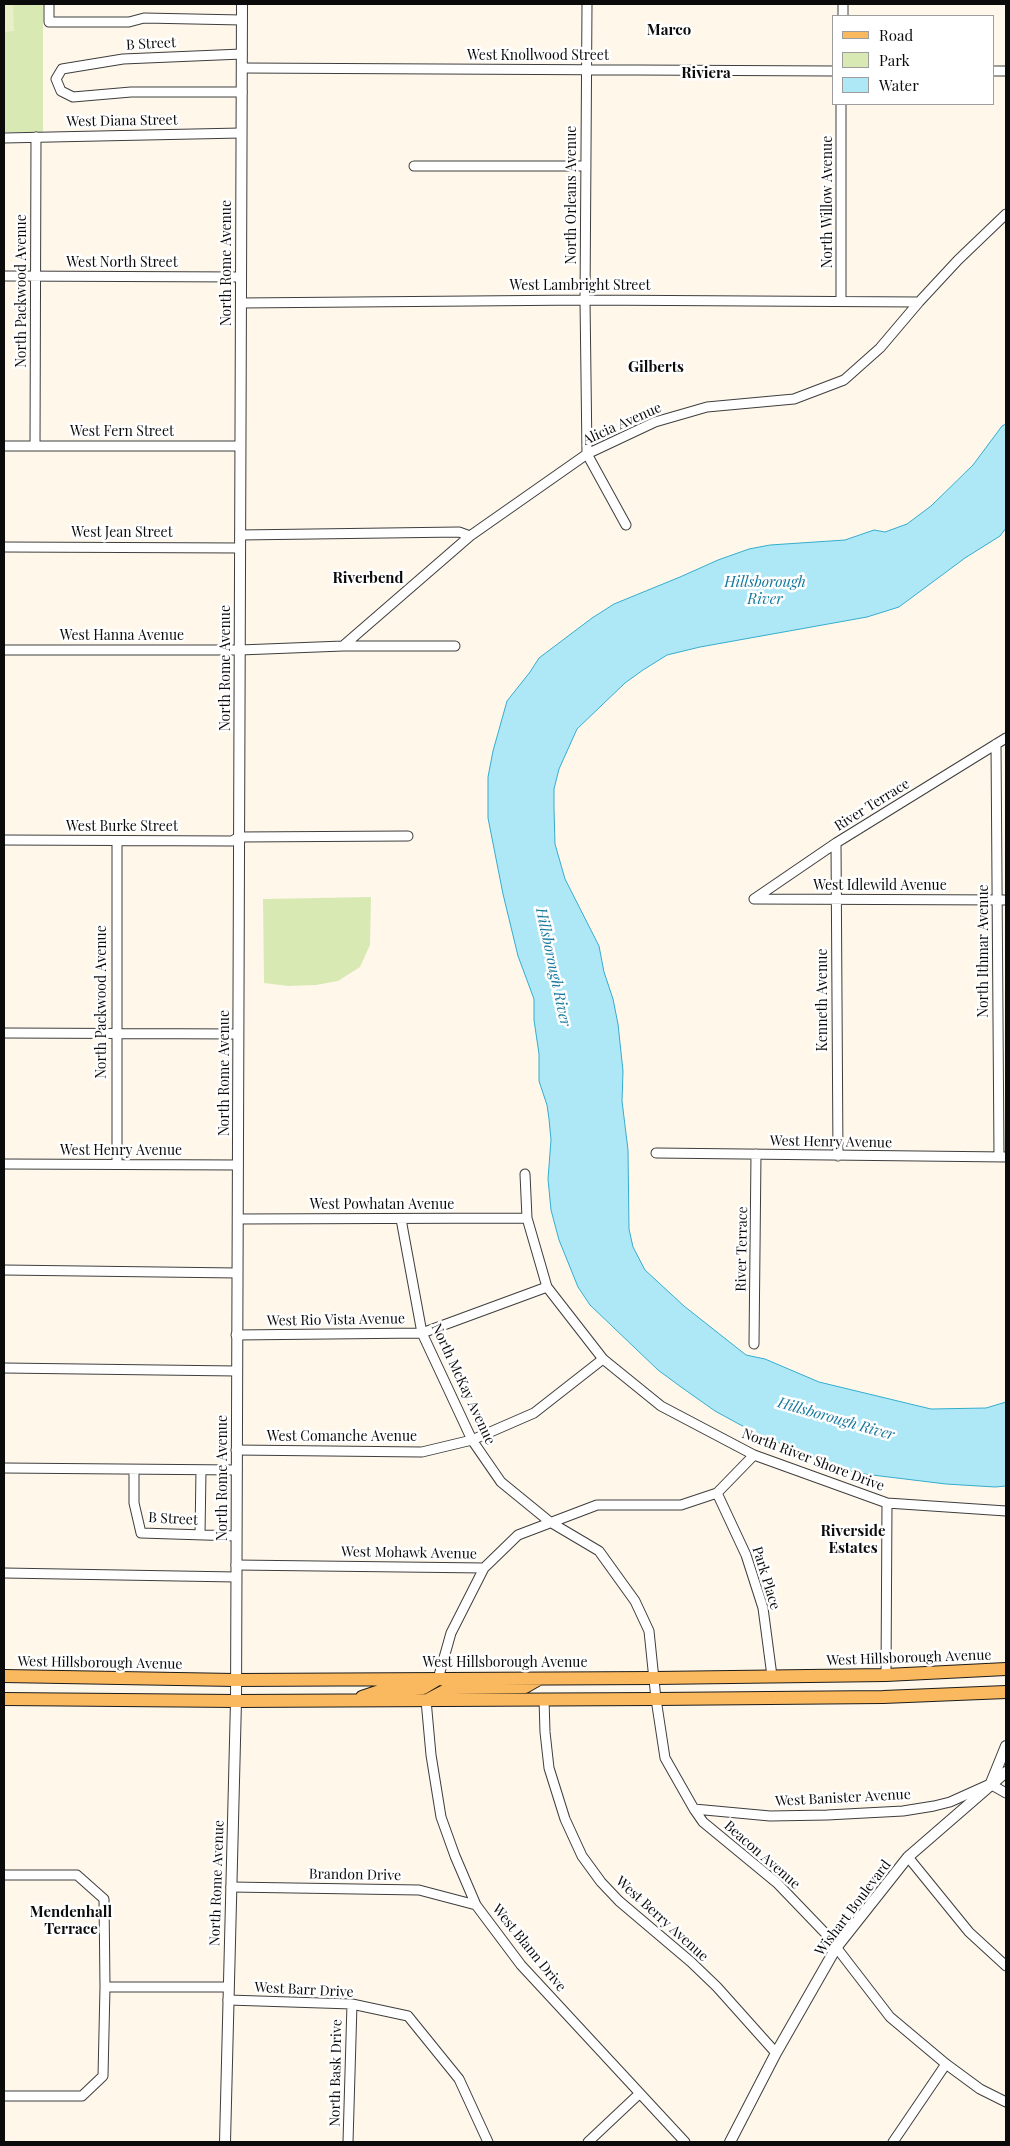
<!DOCTYPE html>
<style>
body{margin:0}
#map{position:relative;width:1010px;height:2146px;overflow:hidden;background:#fff7ea;font-family:"Playfair Display",serif}
canvas{display:block}
.frame{position:absolute;inset:0;border:5px solid #0b0b0b;pointer-events:none}
.legend{position:absolute;left:832px;top:15px;width:162px;height:90px;box-sizing:border-box;background:#fff;border:1px solid #9d9d9d;margin:0;padding:6px 9px;list-style:none;font-size:15px;color:#0b0b0b}
.legend li{display:flex;align-items:center;gap:10px;height:25px}
.legend b{width:25px;border:1px solid #9d9d9d}
</style>
<div id="map">
<canvas width="1010" height="2146"></canvas>
<div class="frame"></div>
<ul class="legend">
<li><b style="height:6px;background:#fab95f"></b>Road</li>
<li><b style="height:14px;background:#d9e9b4"></b>Park</li>
<li><b style="height:14px;background:#aee8f6"></b>Water</li>
</ul>
</div>
<script>
const context = document.querySelector('canvas').getContext('2d');
context.lineJoin = 'round';
function fill(path, color) { context.fillStyle = color; context.fill(path, 'evenodd'); }
const toPath = rows => new Path2D(rows.map(r => 'M' + r).join(''));
function stroke(path, color, width, dash) { context.strokeStyle = color; context.lineWidth = width; context.lineCap = dash ? 'butt' : 'round'; context.setLineDash(dash || []); context.stroke(path); }
function drawText(font, color, halo, rows, align = 'center') {
  context.font = font + ' "Playfair Display",serif'; context.lineWidth = 5; context.setLineDash([]); context.textBaseline = 'middle'; context.strokeStyle = halo; context.fillStyle = color; for (const [text, x, y, turn = 0] of rows) {
    context.save(); context.translate(x, y); context.rotate((+turn || 0) * Math.PI / 180); context.textAlign = isNaN(turn) ? turn : align; if (halo) context.strokeText(text, 0, 0); context.fillText(text, 0, 0); context.restore();
  }
}
fill(toPath([
 [4,4,43,4,43,132,4,132],
 [371,897,370,945,360,967,338,981,316,985,288,986,264,983,263,899]
]), '#d9e9b4');
fill(toPath([
 [4,4,13,4,14,31,4,32]
]), '#e9f0c6');
const water = toPath([
 [1006,424,1006,528,1000,536,965,558,899,607,867,617,700,647,667,655,643,670,625,683,577,729,559,769,554,789,554,809,555,844,565,879,599,946,604,972,613,999,618,1024,623,1071,622,1101,628,1150,629,1229,633,1247,645,1270,684,1306,746,1355,765,1359,819,1382,931,1409,986,1408,1006,1402,1006,1486,995,1487,946,1484,856,1473,759,1435,715,1411,681,1387,658,1370,590,1305,578,1287,559,1240,551,1210,548,1179,551,1140,549,1119,547,1105,539,1081,539,1054,534,1020,534,999,518,956,503,894,488,818,488,777,493,751,507,701,530,672,539,658,592,618,614,604,680,577,718,560,749,549,770,545,845,540,874,530,885,532,907,524,931,506,973,465,1002,426,1006,424]
]);
fill(water, '#aee8f6');
stroke(water, '#35acce', 1);
const minor = toPath([
 [49,4,49,22,129,22,144,18,242,20],
 [587,4,585,300,587,454,626,525],
 [843,16,843,4],
 [242,54,123,59,62,69,56,79,61,91,73,97,131,92,242,92],
 [242,68,834,71],
 [994,71,1006,71],
 [4,138,241,133],
 [414,166,586,166],
 [4,276,241,277],
 [841,300,841,104],
 [241,303,585,300,919,302],
 [4,446,240,446],
 [35,446,36,137],
 [240,535,459,532,470,536],
 [4,547,240,548],
 [343,646,455,646],
 [4,650,240,650,343,646,470,536,587,454,655,422,707,407,794,399,844,380,880,348,919,302,958,260,1006,214],
 [996,744,999,1157],
 [4,840,232,841,239,837,408,836],
 [117,841,117,1164],
 [836,843,838,1156],
 [754,899,836,843,1006,738],
 [754,899,1006,900],
 [4,1033,238,1034],
 [656,1153,1006,1157],
 [4,1164,238,1165],
 [525,1174,527,1218,547,1287,603,1359,661,1406,754,1455,887,1503,1006,1511],
 [238,1219,527,1218],
 [401,1219,422,1333,472,1440,501,1482,550,1522,599,1551,635,1601,649,1631,656,1699,665,1758,694,1809,703,1822,777,1883,826,1934,890,2017,946,2064,980,2089,1006,2102],
 [4,1270,237,1273],
 [236,1335,422,1333,547,1287],
 [754,1344,756,1154],
 [4,1368,236,1371],
 [236,1450,422,1452,472,1440,534,1413,603,1359],
 [4,1468,237,1470],
 [134,1470,134,1503,141,1533,236,1536],
 [717,1493,746,1555,763,1608,772,1676],
 [200,1535,201,1470],
 [236,1565,484,1568,518,1535,597,1505,681,1505,717,1493,754,1455],
 [4,1573,236,1577],
 [886,1675,887,1503],
 [438,1679,451,1633,484,1568],
 [544,1699,545,1732,549,1768,565,1819,582,1856,601,1882,619,1901,691,1962,717,1987,776,2053],
 [426,1700,431,1755,441,1817,455,1856,476,1905,521,1965,685,2142],
 [694,1809,770,1816,827,1815,903,1811,934,1806,950,1802,990,1784,1006,1793],
 [908,1857,969,1932,1006,1966],
 [4,1875,77,1875,104,1899,105,1987,103,2076,82,2096,4,2096],
 [231,1887,419,1890,476,1905],
 [105,1987,228,1987],
 [228,2000,352,2004,408,2016,459,2079,488,2142],
 [348,2142,352,2004],
 [588,2142,639,2094],
 [893,2142,946,2064]
]);
const tertiary = toPath([
 [991,1783,1006,1746],
 [225,2142,236,1701,242,4],
 [730,2142,776,2053,836,1948,908,1857,1006,1772]
]);
const primary = toPath([
 [4,1676,235,1680,655,1678,886,1675,1006,1669],
 [362,1697,386,1689,423,1688,438,1679],
 [4,1699,236,1701,656,1699,883,1697,1006,1692],
 [429,1699,450,1688,525,1687,539,1679]
]);
stroke(minor, '#3e3e3e', 11);
stroke(tertiary, '#3e3e3e', 12);
stroke(primary, '#1c1c1c', 14);
stroke(minor, '#fff', 9);
stroke(tertiary, '#fff', 10);
stroke(primary, '#fab95f', 12);
drawText('14px', '#0b0b0b', '#fff', [
 ["B Street",151,44,-3],
 ["West Knollwood Street",538,56],
 ["West Diana Street",122,121,-1],
 ["North Orleans Avenue",572,195,-90],
 ["North Willow Avenue",828,202,-90],
 ["West North Street",122,263],
 ["North Rome Avenue",227,263,-90],
 ["West Lambright Street",580,286],
 ["North Packwood Avenue",22,291,-90],
 ["Alicia Avenue",622,424,-24],
 ["West Fern Street",122,432],
 ["West Jean Street",122,533],
 ["West Hanna Avenue",122,636],
 ["North Rome Avenue",226,668,-90],
 ["River Terrace",872,805,-32],
 ["West Burke Street",122,827],
 ["West Idlewild Avenue",880,886],
 ["North Ithmar Avenue",984,951,-90],
 ["Kenneth Avenue",823,1000,-90],
 ["North Packwood Avenue",102,1002,-90],
 ["North Rome Avenue",225,1073,-90],
 ["West Henry Avenue",831,1142,1],
 ["West Henry Avenue",121,1151],
 ["West Powhatan Avenue",382,1205],
 ["River Terrace",742,1249,-89],
 ["West Rio Vista Avenue",336,1320,-1],
 ["North McKay Avenue",463,1384,65],
 ["West Comanche Avenue",342,1437],
 ["North River Shore Drive",813,1460,21],
 ["North Rome Avenue",223,1478,-90],
 ["B Street",173,1519,3],
 ["West Mohawk Avenue",409,1553,1],
 ["Park Place",766,1578,73],
 ["West Hillsborough Avenue",909,1658,-2],
 ["West Hillsborough Avenue",100,1663,1],
 ["West Hillsborough Avenue",505,1663],
 ["West Banister Avenue",843,1798,-3],
 ["Beacon Avenue",762,1855,41],
 ["Brandon Drive",355,1875,1],
 ["North Rome Avenue",217,1883,-88],
 ["Wishart Boulevard",853,1908,-53],
 ["West Berry Avenue",662,1919,42],
 ["West Blann Drive",529,1948,51],
 ["West Barr Drive",304,1990,3],
 ["North Bask Drive",336,2073,-89]
]);
drawText('bold 15px', '#0b0b0b', '#fff', [
 ["Marco",669,30],
 ["Riviera",706,73],
 ["Gilberts",656,367],
 ["Riverbend",368,578],
 ["Riverside",853,1531],
 ["Estates",853,1548],
 ["Mendenhall",71,1912],
 ["Terrace",71,1929]
]);
drawText('italic 15px', '#15799d', '#fff', [
 ["Hillsborough",765,582],
 ["River",765,599],
 ["Hillsborough River",553,967,78],
 ["Hillsborough River",836,1419,16]
]);
</script>
